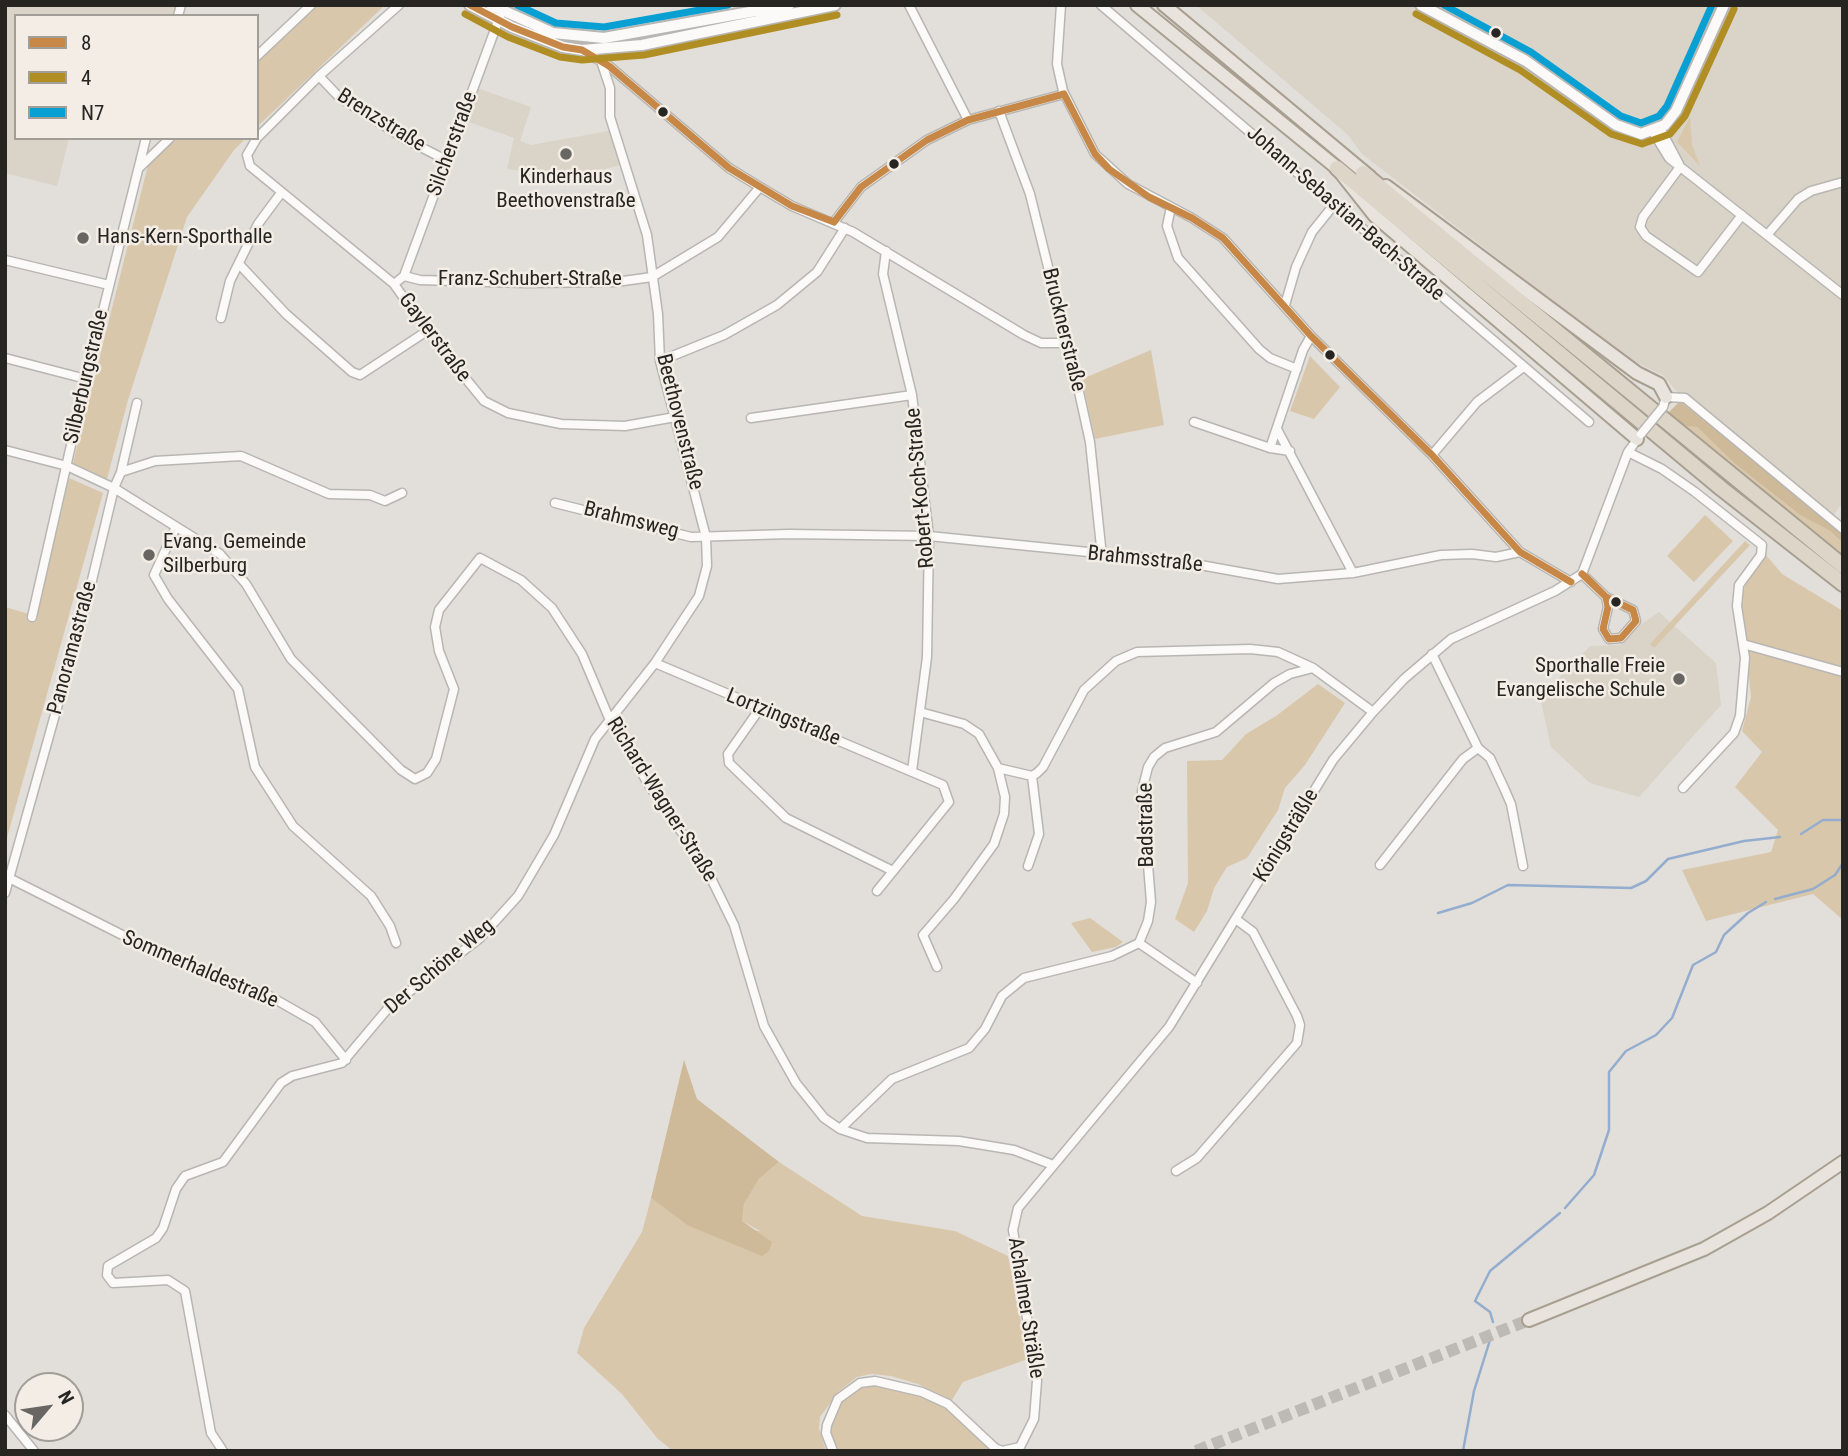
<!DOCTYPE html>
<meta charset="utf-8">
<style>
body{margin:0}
#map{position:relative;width:1848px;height:1456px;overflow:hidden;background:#e2dfda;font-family:"Roboto Condensed",sans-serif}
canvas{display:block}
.frame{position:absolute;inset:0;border:7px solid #272522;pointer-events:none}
.legend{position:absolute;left:14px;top:14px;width:245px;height:126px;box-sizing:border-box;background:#f3ede5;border:2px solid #a19d97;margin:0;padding:9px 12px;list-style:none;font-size:21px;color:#272522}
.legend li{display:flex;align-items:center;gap:14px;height:35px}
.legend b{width:35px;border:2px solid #a19d97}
.north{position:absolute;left:14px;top:1372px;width:70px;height:70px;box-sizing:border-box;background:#f3ede5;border:2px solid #a19d97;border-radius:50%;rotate:61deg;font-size:19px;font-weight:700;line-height:28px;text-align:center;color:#272522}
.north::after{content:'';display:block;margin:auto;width:24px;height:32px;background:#686662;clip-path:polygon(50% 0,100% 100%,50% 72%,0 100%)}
</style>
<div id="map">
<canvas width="1848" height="1456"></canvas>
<div class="frame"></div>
<ul class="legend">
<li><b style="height:9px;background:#c78747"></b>8</li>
<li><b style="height:9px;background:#b08e23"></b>4</li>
<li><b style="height:9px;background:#08a0d3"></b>N7</li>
</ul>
<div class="north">N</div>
</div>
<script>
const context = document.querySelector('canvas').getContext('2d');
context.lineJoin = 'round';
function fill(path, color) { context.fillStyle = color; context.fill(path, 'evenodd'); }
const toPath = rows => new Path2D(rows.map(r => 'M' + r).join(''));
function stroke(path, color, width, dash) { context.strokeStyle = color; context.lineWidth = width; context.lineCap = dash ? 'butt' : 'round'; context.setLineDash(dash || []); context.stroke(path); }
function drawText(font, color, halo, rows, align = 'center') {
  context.font = font + ' "Roboto Condensed",sans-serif'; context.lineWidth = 5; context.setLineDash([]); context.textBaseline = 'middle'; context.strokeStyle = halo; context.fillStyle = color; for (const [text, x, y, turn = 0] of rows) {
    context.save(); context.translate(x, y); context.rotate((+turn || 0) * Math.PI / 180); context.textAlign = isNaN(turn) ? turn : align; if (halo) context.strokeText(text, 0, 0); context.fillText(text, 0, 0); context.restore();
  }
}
fill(toPath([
 [5,5,176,5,173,16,16,16,16,138,69,138,57,186,5,173],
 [1196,5,1843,5,1843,502,1832,517,1701,404,1677,392,1664,376,1626,357,1362,154,1348,135],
 [477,88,531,107,520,141,531,145,614,130,625,164,572,177,525,176,521,176,520,171,507,169,514,138,466,121],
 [1659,612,1716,663,1721,705,1639,797,1590,783,1551,747,1540,697,1590,646,1621,645,1639,626]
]), '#d9d3c8');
fill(toPath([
 [318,5,385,5,257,127,257,62],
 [1690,117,1692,145,1700,166,1677,142],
 [176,138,246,138,234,150,187,217,128,400,107,479,73,463,148,165],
 [1151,350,1164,425,1095,439,1082,379],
 [1310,356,1340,387,1314,419,1290,411],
 [1680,426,1697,427,1734,463,1800,515,1830,531,1843,543,1843,555],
 [69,478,103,493,5,845,5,607,36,616],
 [1705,515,1733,541,1694,582,1667,556],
 [1745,541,1750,545,1654,648,1650,644],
 [1766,555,1782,574,1843,611,1843,920,1813,894,1706,921,1682,870,1771,852,1778,830,1735,787,1762,752,1742,731,1751,697,1741,599,1746,583],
 [1318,684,1345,703,1305,765,1285,788,1278,810,1247,858,1227,867,1214,888,1207,911,1194,932,1175,919,1188,883,1187,761,1222,760,1246,734,1276,716],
 [1090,918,1123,942,1116,947,1092,952,1071,923],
 [779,1162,862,1216,955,1231,1008,1256,1028,1359,963,1382,952,1400,918,1384,891,1376,871,1374,857,1377,839,1391,820,1417,819,1428,826,1451,673,1451,657,1438,622,1394,577,1353,584,1328,642,1232,651,1198,687,1225,760,1231,742,1221,744,1204,759,1179],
 [874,1384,894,1387,945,1406,991,1451,837,1451,828,1433,837,1407,860,1387]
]), '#d9c7ab');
fill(toPath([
 [1680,401,1843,534,1843,543,1830,531,1800,515,1734,463,1697,427,1680,426,1667,414],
 [684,1060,697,1099,779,1162,759,1179,744,1204,742,1221,772,1242,769,1251,762,1256,687,1225,651,1198]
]), '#ceb998');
stroke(toPath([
 [1801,834,1823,820,1843,820],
 [1775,899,1813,889,1835,875,1843,863],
 [1438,913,1472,903,1508,885,1631,888,1646,881,1668,859,1744,841,1780,837],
 [1565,1208,1594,1175,1609,1130,1609,1072,1626,1051,1656,1035,1672,1018,1693,965,1716,952,1724,935,1748,913,1766,902],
 [1493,1322,1490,1312,1475,1301,1490,1271,1560,1213],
 [1463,1451,1474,1391,1490,1340]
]), '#94adce', 2.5);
stroke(toPath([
 [1196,1451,1529,1320]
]), '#bdbab5', 12, [12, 6]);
const street = toPath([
 [909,5,968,120],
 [1061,5,1057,64,1063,91,1095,154,1128,184,1192,218,1223,238,1311,336,1432,455,1520,552,1571,582],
 [1101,5,1589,422],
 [178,16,181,5],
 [582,50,609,66,729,168,760,187,792,206,853,232,1024,335,1041,343,1065,343],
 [257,56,311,5],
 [319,76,339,97,407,140,448,161],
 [999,111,1030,194,1079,392,1090,442,1102,556],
 [1660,128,1679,164],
 [1653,132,1669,158,1843,295],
 [257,138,247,155,250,166,394,284,427,331,484,401,508,413,561,424,625,426,675,417],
 [257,138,319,76,399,5],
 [1680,167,1643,217,1640,227,1646,236,1698,272,1742,215],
 [139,168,170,138],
 [1171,207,1167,226,1178,258,1259,349,1270,358,1297,369],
 [834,222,861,187,927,140,968,120,1064,94],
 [1767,235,1798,199,1811,191,1843,182],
 [886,251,883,274,912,395,929,536,927,657,912,771],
 [5,260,109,285],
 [239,264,286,314,352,372,360,375,427,331],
 [404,276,500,16],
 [394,284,404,276,420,280,525,283,616,282,652,277,718,237,760,187],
 [1285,305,1296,267,1312,232,1333,206],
 [221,318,230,281,258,224,281,193],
 [5,358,86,379],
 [660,361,724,335,777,305,817,272,845,228],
 [1663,407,1666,397,1685,398,1843,529],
 [751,418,912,395],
 [1194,422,1270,448,1290,451],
 [1277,429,1353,573],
 [1270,448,1303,350,1311,336],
 [5,450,67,466,114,488,220,554,246,584,291,659,401,770,415,779,427,773,436,759,454,689,439,651,435,627,439,610,480,558,521,580,552,608,582,654,609,718,650,787,704,864,734,925,764,1026,796,1083,824,1118,840,1129,867,1138,959,1141,1014,1150,1053,1165],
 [1628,452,1662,469,1695,492,1762,545,1761,555,1739,585,1737,606,1745,658,1740,716,1734,733,1683,788],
 [1432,455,1477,402,1522,368],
 [121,472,155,461,241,456,329,494,370,495,385,501,402,493],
 [555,503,691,537,789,534,929,536,1178,561,1278,579,1353,573,1441,555,1472,554,1496,557,1520,552],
 [175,529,154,575,168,599,238,689,255,767,293,826,371,896,390,926,396,943],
 [1582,574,1606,597,1633,610,1636,621,1621,638,1609,639,1603,629,1608,607,1606,597],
 [32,617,86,379,146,138],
 [1743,644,1843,672],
 [1432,654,1478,748,1490,758,1504,788,1511,804,1523,866],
 [655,663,943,785,949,802,877,891],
 [761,707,728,754,729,763,786,818,891,870],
 [920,712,964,724,979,734,998,768,1005,797,1004,814,994,844,954,899,923,935,937,967],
 [998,768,1032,776,1037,773,1043,767,1084,690,1116,661,1137,652,1250,649,1278,652,1313,668,1373,712],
 [1380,865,1463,759,1478,748],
 [1028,866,1039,834,1032,776],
 [7,877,176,962,266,994,315,1022,346,1060],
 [5,893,88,597,114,488,121,472,137,403],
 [1139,943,1197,983],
 [840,1129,892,1079,969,1048,985,1029,1002,996,1024,978,1112,956,1139,943,1148,921,1151,902,1142,791,1148,767,1154,757,1165,748,1216,732,1274,683,1290,674,1313,668],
 [1176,1171,1197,1158,1297,1043,1300,1025,1297,1016,1253,932,1237,920],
 [5,1415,34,1451],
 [223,1451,211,1433,185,1291,168,1280,113,1283,107,1275,108,1266,156,1238,163,1228,176,1189,185,1176,223,1162,281,1083,292,1076,342,1063,390,1006,480,938,518,896,554,835,595,739,655,663,699,596,707,566,706,537,660,361,658,314,647,235,610,117,610,88,601,61],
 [833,1451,826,1433,827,1425,838,1399,860,1383,875,1381,922,1392,948,1404,995,1448,1002,1451,1020,1447,1034,1419,1037,1381,1013,1230,1018,1208,1169,1027,1333,760,1373,712,1404,679,1451,639,1555,591,1582,574,1628,452,1639,437]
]);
const secondary = toPath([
 [470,5,512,27,563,47,582,50,642,45,835,5],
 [491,5,553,33,604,38,789,5],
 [1421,5,1526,61,1616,125,1641,134,1665,125,1676,111,1724,5]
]);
const primary = toPath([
 [1137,5,1337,168,1375,216,1637,439],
 [1164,5,1370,177],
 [1386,186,1637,373,1659,384,1666,397],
 [1529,1320,1704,1249,1768,1213,1843,1162]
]);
const highway = toPath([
 [1337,168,1722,489,1843,584],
 [1363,173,1843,566]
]);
stroke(street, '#b8b6b2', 11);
stroke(secondary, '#b8b6b2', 14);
stroke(primary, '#a89f91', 16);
stroke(highway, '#a89f91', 18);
stroke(street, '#fbfaf9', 8);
stroke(secondary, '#fbfaf9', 10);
stroke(primary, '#e8e4dd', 12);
stroke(highway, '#dcd5c8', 14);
const streetBridge = toPath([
 [1641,434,1663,407]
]);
stroke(streetBridge, '#b8b6b2', 11, []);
stroke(streetBridge, '#fbfaf9', 8);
stroke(toPath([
 [470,5,512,27,563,47,582,50,609,66,729,168,792,206,834,222],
 [1064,94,1095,154,1109,169,1149,197,1192,218,1223,238,1311,336,1432,455,1520,552,1571,582],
 [834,222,861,187,927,140,968,120,1064,94],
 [1582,574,1586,577,1606,597,1582,574],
 [1606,597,1633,610,1636,621,1621,638,1609,639,1603,629,1608,607,1606,597]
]), '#c78747', 7);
stroke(toPath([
 [465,14,508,37,560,57,582,60,644,55,837,15],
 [1416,14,1520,70,1611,134,1642,144,1670,134,1685,116,1734,9]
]), '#b08e23', 7);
stroke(toPath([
 [517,5,556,23,604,27,728,5],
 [1444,5,1531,52,1621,116,1641,123,1659,116,1667,106,1712,5]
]), '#08a0d3', 7);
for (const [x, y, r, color] of [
 [1496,33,6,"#272522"],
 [663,112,6,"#272522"],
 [566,154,7,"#686662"],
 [894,164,6,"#272522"],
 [83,238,7,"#686662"],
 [1330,355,6,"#272522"],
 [149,555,7,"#686662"],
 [1616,602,6,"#272522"],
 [1679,679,7,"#686662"]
]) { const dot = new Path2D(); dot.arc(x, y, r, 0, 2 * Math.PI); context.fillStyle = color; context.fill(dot); stroke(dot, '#f3ede5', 2.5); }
drawText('21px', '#272522', '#f3ede5', [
 ["Brenzstraße",381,121,32],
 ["Silcherstraße",453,144,-70],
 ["Johann-Sebastian-Bach-Straße",1345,214,41],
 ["Franz-Schubert-Straße",530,280],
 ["Brucknerstraße",1063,330,76],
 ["Gaylerstraße",434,338,53],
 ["Silberburgstraße",87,377,-77],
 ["Beethovenstraße",679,422,76],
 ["Robert-Koch-Straße",921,488,-95],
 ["Brahmsweg",631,521,14],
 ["Brahmsstraße",1145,560,6],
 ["Panoramastraße",73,648,-75],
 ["Lortzingstraße",783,718,22],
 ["Richard-Wagner-Straße",661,800,58],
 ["Badstraße",1147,825,-91],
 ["Königsträßle",1287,836,-59],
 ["Der Schöne Weg",440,967,-40],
 ["Sommerhaldestraße",200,970,23],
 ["Achalmer Sträßle",1025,1308,81]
]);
drawText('21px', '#272522', '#f3ede5', [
 ["Kinderhaus",566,178,"center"],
 ["Beethovenstraße",566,202,"center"],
 ["Hans-Kern-Sporthalle",97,238],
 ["Evang. Gemeinde",163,543],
 ["Silberburg",163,567],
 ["Sporthalle Freie",1665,667,"right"],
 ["Evangelische Schule",1665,691,"right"]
], 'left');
</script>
